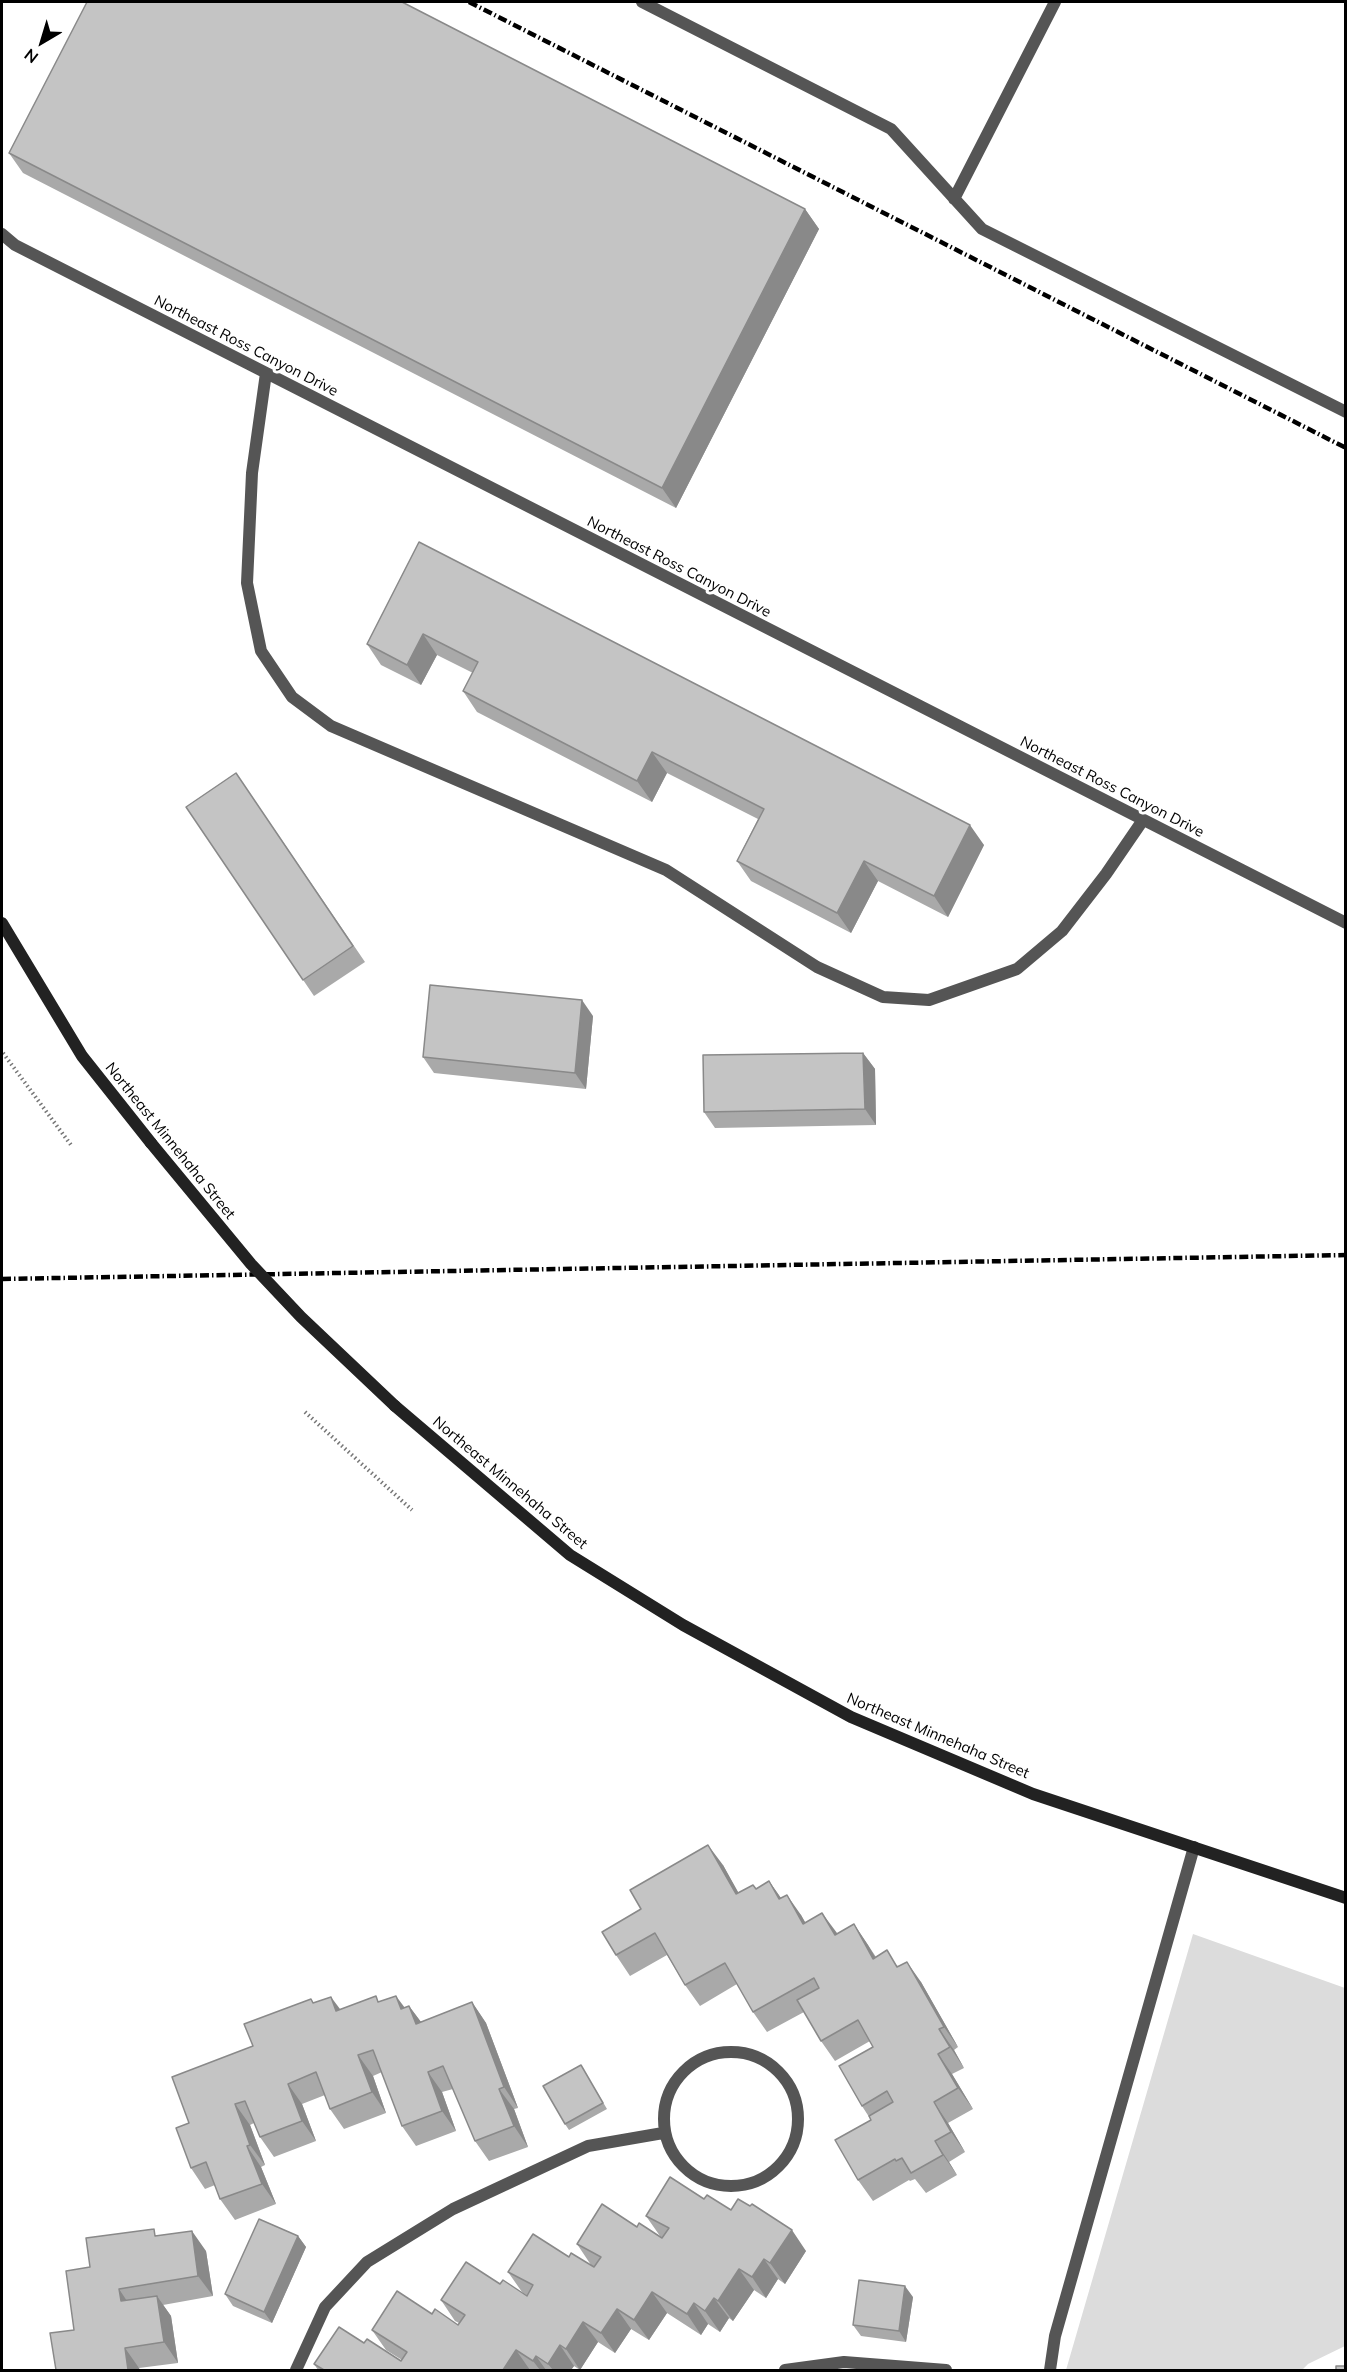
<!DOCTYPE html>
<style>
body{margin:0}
#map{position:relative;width:1347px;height:2372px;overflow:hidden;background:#fff;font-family:Mulish,sans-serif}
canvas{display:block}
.frame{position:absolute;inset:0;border:3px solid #000;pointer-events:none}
.north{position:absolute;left:12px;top:12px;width:60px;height:60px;-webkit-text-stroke:4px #fff;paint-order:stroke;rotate:218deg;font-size:16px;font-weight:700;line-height:24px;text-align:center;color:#000}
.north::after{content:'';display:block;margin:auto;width:21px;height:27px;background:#000;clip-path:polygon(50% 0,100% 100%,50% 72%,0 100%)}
</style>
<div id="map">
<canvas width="1347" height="2372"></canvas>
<div class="frame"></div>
<div class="north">N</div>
</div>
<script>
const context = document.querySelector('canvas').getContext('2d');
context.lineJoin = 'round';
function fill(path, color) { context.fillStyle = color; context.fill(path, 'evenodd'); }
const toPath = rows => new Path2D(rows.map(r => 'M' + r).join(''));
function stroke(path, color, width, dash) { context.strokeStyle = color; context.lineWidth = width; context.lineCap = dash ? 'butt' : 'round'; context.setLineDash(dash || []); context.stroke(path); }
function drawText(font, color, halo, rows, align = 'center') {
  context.font = font + ' Mulish,sans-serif'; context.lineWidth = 6; context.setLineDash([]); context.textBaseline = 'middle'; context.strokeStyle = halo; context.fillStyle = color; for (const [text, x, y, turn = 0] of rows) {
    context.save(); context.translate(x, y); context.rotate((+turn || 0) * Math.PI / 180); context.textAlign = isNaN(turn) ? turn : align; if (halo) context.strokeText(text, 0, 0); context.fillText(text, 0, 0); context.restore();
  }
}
fill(toPath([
 [1193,1934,1345,1988,1345,2346,1308,2364,1302,2370,1066,2370]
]), '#dcdcdc');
stroke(toPath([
 [3,1053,71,1145],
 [305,1412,412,1510]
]), '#777', 4, [1.5, 3]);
stroke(toPath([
 [642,2,891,129,982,229,1346,412],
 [954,199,1055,2],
 [2,234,15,245,1346,923],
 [266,373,252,473,247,583,261,651,292,697,331,726,666,870,817,967,883,997,929,1000,1017,969,1062,931,1106,874,1143,820],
 '664 2119a67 67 0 1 1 134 0a67 67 0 1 1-134 0Z',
 [296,2370,325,2307,367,2262,453,2209,588,2146,663,2133],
 [785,2370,844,2362,946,2370],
 [1050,2370,1055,2336,1194,1847]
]), '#555', 12);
stroke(toPath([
 [2,923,82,1056,151,1143],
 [395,1406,570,1555,683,1625,851,1717,1033,1794,1346,1898]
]), '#222', 12);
stroke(toPath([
 [469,2,1346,448],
 [2,1279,1346,1255]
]), '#000', 4.5, [9, 3, 1.5, 3]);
stroke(toPath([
 [151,1143,251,1264,301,1317,395,1406]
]), '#222', 12);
fill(toPath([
 [9,153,805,209,819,229,676,508,23,173],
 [419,542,984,845,948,917,878,881,851,933,751,881,737,861,758,819,667,773,652,802,477,712,463,691,473,673,437,655,421,685,381,665,367,644],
 [236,773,365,962,314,996,186,807],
 [593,1016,586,1089,434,1073,423,1057],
 [863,1053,875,1069,876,1125,715,1128,704,1112],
 [723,1865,738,1893,753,1885,756,1889,769,1881,781,1898,801,1915,805,1923,837,1934,854,1924,876,1957,898,1966,921,1982,958,2047,954,2050,964,2068,952,2074,973,2109,948,2123,965,2152,949,2162,957,2175,926,2193,915,2179,910,2181,909,2180,873,2201,858,2180,871,2120,862,2106,873,2047,870,2041,835,2061,821,2041,804,2012,767,2032,753,2012,737,1984,700,2006,685,1985,667,1955,630,1976,616,1955],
 [311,1999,314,2003,340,2010,380,2002,405,2008,409,2006,421,2022,472,2002,486,2023,518,2108,514,2109,528,2147,489,2161,475,2141,453,2089,442,2092,456,2131,416,2146,402,2126,382,2072,373,2076,386,2113,344,2129,330,2109,325,2095,302,2104,316,2141,274,2157,260,2137,254,2123,250,2125,265,2165,261,2167,276,2204,235,2220,220,2199,215,2185,205,2189,191,2168,189,2123,253,2046],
 [581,2065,607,2109,569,2130,565,2124],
 [704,2199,731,2210,806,2251,785,2284,778,2279,766,2298,754,2290,733,2321,729,2318,720,2332,708,2324,701,2335,667,2313,649,2340,631,2329,615,2353,598,2342,580,2370,574,2366,571,2370,318,2370,314,2364,364,2343,401,2361,402,2360,386,2350,372,2330,432,2314,458,2325,459,2323,455,2321,441,2300,500,2284,527,2296,522,2292,508,2272,569,2257,591,2265,577,2244,637,2227,662,2238,663,2238,660,2236,646,2216],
 [159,2235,206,2251,213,2296,163,2305,171,2316,178,2363,139,2368,74,2330,90,2267],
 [298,2236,306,2247,272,2323,233,2306,225,2294],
 [913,2297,906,2342,861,2336,853,2325]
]), '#a9a9a9');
fill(toPath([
 [805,209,819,229,676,508,662,488],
 [423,634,437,655,421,685,407,665],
 [652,752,667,773,652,802,637,781],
 [970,825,984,845,948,917,934,896],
 [864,861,878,881,851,933,837,913],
 [582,1000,593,1016,586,1089,575,1073],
 [863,1053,875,1069,876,1125,865,1109],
 [708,1845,723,1865,751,1915,736,1894],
 [769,1881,783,1901,779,1899],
 [787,1895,801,1915,818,1944,803,1924],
 [822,1913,837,1933,850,1956,835,1935],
 [854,1924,868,1945,888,1979,873,1959],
 [907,1962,921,1982,958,2047,944,2027],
 [396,1996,411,2016,401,2009],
 [331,1997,346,2017,336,2011],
 [472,2002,486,2023,518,2108,504,2087],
 [409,2006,424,2026,416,2024],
 [939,2029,954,2050,964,2068,950,2047],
 [938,2054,952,2074,973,2109,958,2088],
 [358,2055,373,2076,386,2113,372,2092],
 [428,2072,442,2092,456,2131,442,2111],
 [288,2084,302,2104,316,2141,302,2121],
 [499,2089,514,2109,528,2147,514,2126],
 [934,2102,948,2123,965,2152,951,2132],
 [235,2104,250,2125,265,2165,250,2145],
 [935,2141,949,2162,957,2175,943,2155],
 [247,2146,261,2167,276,2204,262,2184],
 [792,2230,806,2251,785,2284,770,2263],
 [192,2231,206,2251,213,2296,198,2276],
 [298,2236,306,2247,272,2323,264,2312],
 [764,2259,778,2279,766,2298,752,2277],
 [739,2269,754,2290,733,2321,718,2301],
 [905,2286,913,2297,906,2342,899,2331],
 [119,2289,133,2310,121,2301],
 [652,2292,667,2313,649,2340,634,2320],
 [157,2296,171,2316,178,2363,164,2342],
 [714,2298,729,2318,720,2332,705,2311],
 [694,2303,708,2324,701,2335,687,2314],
 [617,2309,631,2329,615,2353,601,2333],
 [583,2322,598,2342,580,2370,566,2349],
 [560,2345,574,2366,571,2370,553,2370,548,2364],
 [125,2348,139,2368,140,2370,128,2370],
 [516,2350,530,2370,503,2370],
 [536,2356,546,2370,540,2370,533,2361]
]), '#898989');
const building = toPath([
 [87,2,402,2,805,209,662,488,9,153,87,2],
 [419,542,970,825,934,896,864,861,837,913,737,861,764,809,652,752,637,781,463,691,478,662,423,634,407,665,367,644,419,542],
 [236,773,353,946,303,980,186,807,236,773],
 [430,985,582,1000,575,1073,423,1057,430,985],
 [863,1053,865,1109,704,1112,703,1055,863,1053],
 [708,1845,736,1894,753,1885,756,1889,769,1881,779,1899,787,1895,803,1924,822,1913,835,1935,854,1924,873,1959,887,1950,897,1967,907,1962,944,2027,939,2029,950,2047,938,2054,958,2088,934,2102,951,2132,935,2141,943,2155,911,2173,902,2158,896,2161,895,2159,858,2180,835,2140,871,2120,869,2116,893,2102,887,2091,862,2106,839,2066,873,2047,858,2020,821,2041,797,2000,819,1988,814,1978,753,2012,725,1963,685,1985,655,1933,616,1955,602,1932,641,1909,630,1890,708,1845],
 [376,1996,378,2002,396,1996,401,2009,409,2006,416,2024,472,2002,504,2087,499,2089,514,2126,475,2141,443,2066,428,2072,442,2111,402,2126,373,2050,358,2055,372,2092,330,2109,316,2072,288,2084,302,2121,260,2137,245,2101,235,2104,250,2145,247,2146,262,2184,220,2199,206,2162,191,2168,176,2128,189,2123,172,2077,253,2046,244,2024,311,1999,313,2003,331,1997,336,2011,376,1996],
 [581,2065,603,2103,565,2124,543,2086,581,2065],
 [670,2177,704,2199,707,2195,731,2210,738,2199,750,2206,752,2204,792,2230,770,2263,764,2259,752,2277,739,2269,718,2301,714,2298,705,2311,694,2303,687,2314,652,2292,634,2320,617,2309,601,2333,583,2322,566,2349,560,2345,548,2364,536,2356,533,2361,516,2350,503,2370,324,2370,314,2364,339,2327,364,2343,367,2339,401,2361,407,2352,372,2330,397,2291,432,2314,435,2309,458,2325,465,2315,441,2300,466,2262,500,2284,503,2280,527,2296,533,2285,508,2272,533,2234,569,2257,571,2253,594,2267,601,2257,577,2244,602,2204,637,2227,639,2223,662,2238,669,2228,646,2216,670,2177],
 [259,2219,298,2236,264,2312,225,2294,259,2219],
 [154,2229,155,2236,192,2231,198,2276,119,2289,121,2301,157,2296,164,2342,125,2348,128,2370,56,2370,50,2333,74,2330,66,2271,90,2267,86,2238,154,2229],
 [859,2280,905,2286,899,2331,853,2325,859,2280],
 [1336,2366,1346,2366,1346,2370,1336,2370,1336,2366]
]);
fill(building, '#c4c4c4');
stroke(building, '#898989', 1.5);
drawText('15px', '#000', '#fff', [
 ["Northeast Ross Canyon Drive",246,346,27],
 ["Northeast Ross Canyon Drive",679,567,27],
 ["Northeast Ross Canyon Drive",1112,787,27],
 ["Northeast Minnehaha Street",170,1141,51],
 ["Northeast Minnehaha Street",510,1483,40],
 ["Northeast Minnehaha Street",938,1736,23]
]);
</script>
